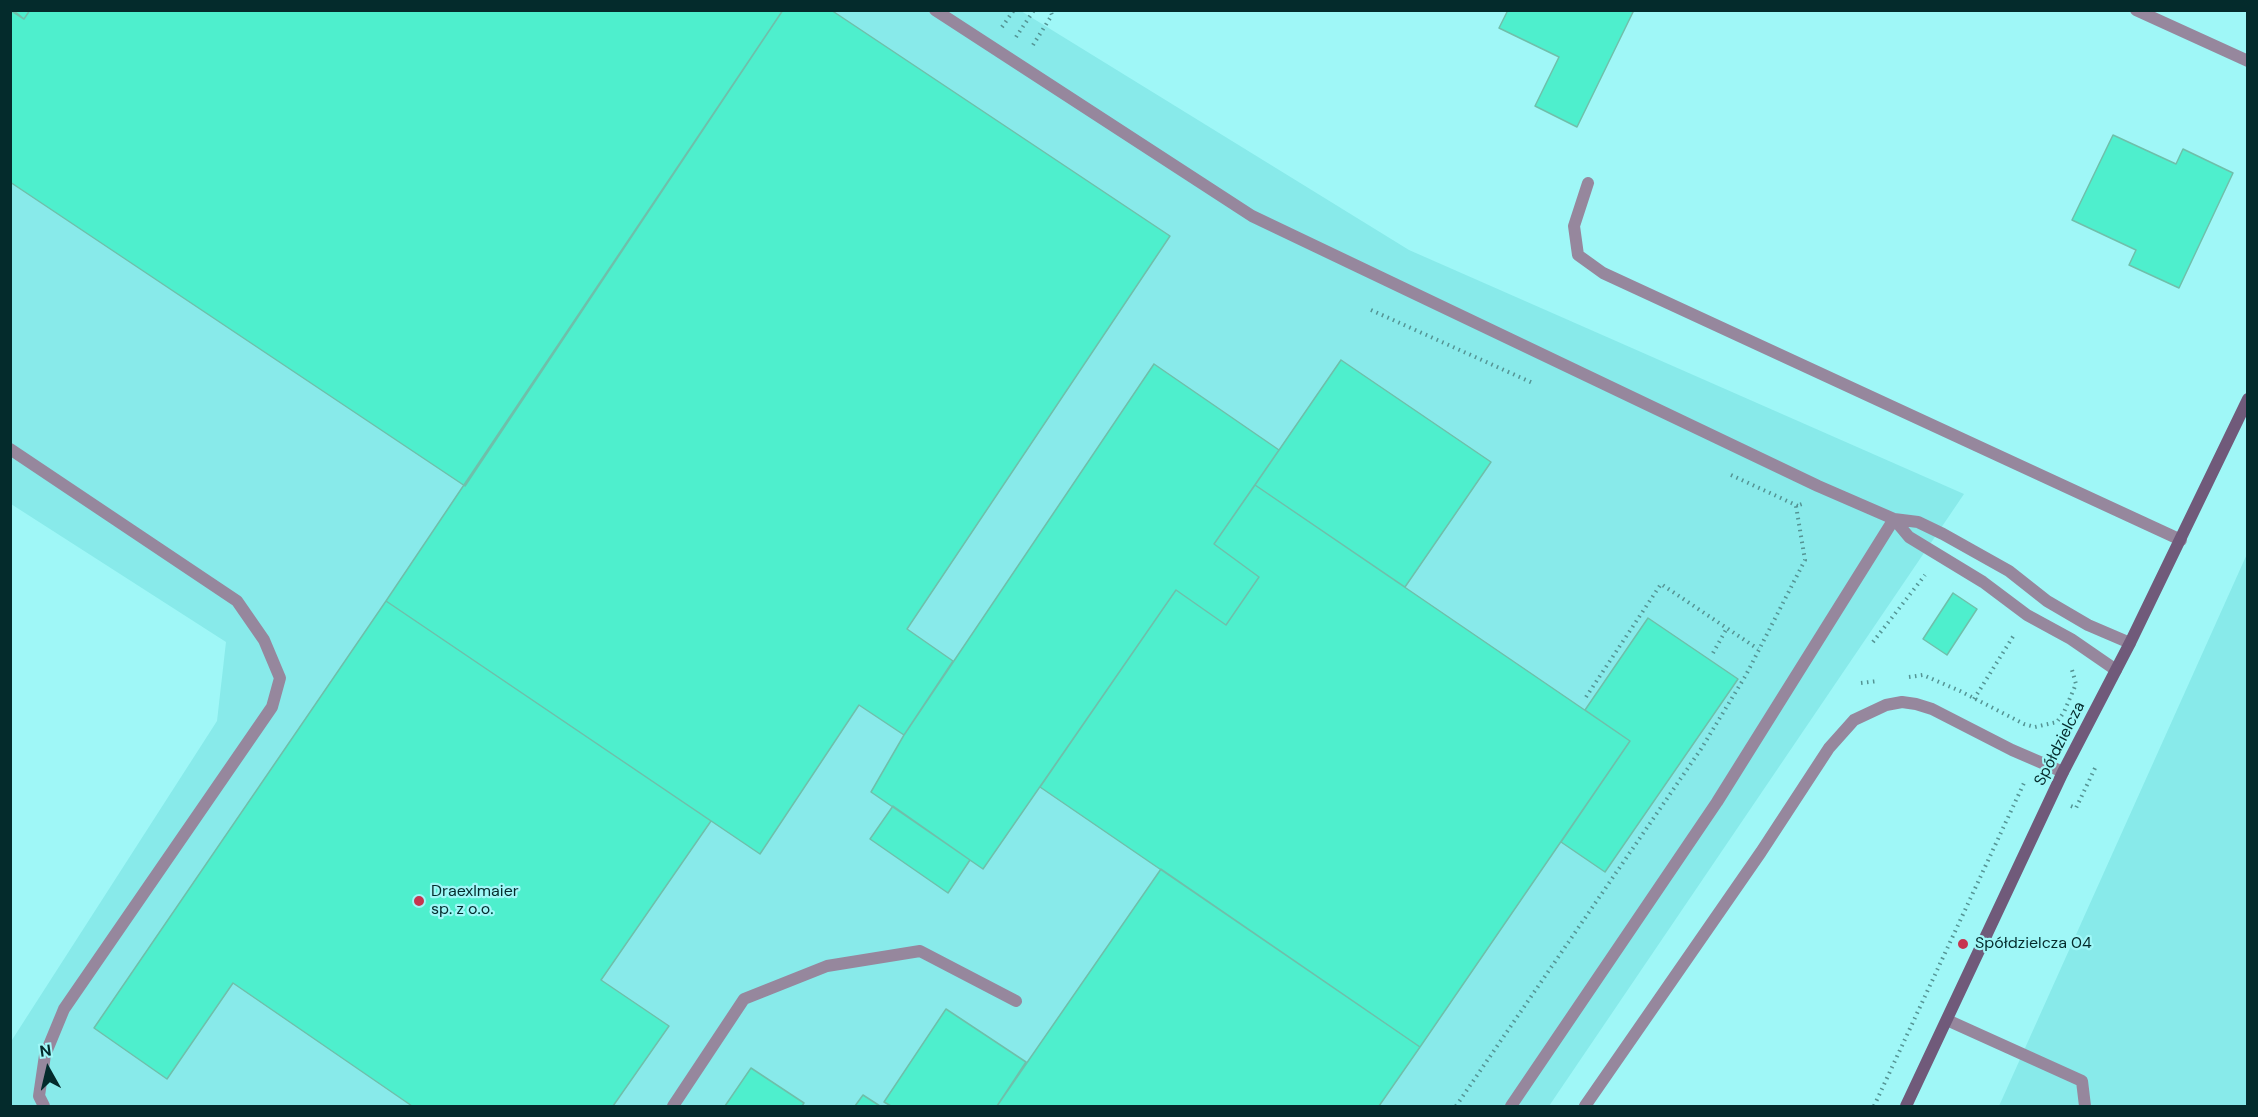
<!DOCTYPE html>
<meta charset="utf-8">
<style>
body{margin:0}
#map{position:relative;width:2258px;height:1117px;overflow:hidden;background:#9ff7f7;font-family:"DM Sans",sans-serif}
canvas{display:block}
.frame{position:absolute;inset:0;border:12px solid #042b2c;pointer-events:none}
.north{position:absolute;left:18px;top:1039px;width:60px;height:60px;-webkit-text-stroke:4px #9ff7f7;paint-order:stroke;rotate:352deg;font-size:16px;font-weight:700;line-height:24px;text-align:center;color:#042b2c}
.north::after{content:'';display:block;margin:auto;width:21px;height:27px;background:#042b2c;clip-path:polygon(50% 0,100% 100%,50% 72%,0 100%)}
</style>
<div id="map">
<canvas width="2258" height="1117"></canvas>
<div class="frame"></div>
<div class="north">N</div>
</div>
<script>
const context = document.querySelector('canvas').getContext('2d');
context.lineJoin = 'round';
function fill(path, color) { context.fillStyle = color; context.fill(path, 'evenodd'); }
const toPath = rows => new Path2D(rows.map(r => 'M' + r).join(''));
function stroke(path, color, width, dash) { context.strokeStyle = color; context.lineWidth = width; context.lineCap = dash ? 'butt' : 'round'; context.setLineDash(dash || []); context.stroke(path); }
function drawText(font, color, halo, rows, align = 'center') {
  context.font = font + ' "DM Sans",sans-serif'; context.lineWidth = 4.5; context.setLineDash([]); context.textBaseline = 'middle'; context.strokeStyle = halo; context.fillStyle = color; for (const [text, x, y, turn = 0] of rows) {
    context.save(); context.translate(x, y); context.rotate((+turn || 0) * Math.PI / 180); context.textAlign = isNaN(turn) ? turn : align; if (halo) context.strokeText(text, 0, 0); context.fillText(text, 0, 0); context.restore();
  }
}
fill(toPath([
 [11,11,1021,11,1409,250,1964,494,1549,1106,11,1106,10,1043,217,721,226,642,11,504],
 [2247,554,2247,1106,1999,1106]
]), '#88eaea');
const building = toPath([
 [10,10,24,19,30,10,783,10,465,486,10,182,10,10],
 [13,10,30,10,24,19,13,10],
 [783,10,831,10,1170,236,907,629,953,661,904,735,859,705,760,854,386,601,783,10],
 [1508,10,1634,10,1577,127,1535,106,1559,57,1499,28,1508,10],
 [2113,135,2176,164,2183,149,2233,173,2179,288,2129,265,2136,250,2072,220,2113,135],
 [1341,360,1491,462,1405,587,1255,485,1341,360],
 [1154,364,1279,450,1214,544,1259,577,1226,625,1176,590,983,869,871,792,904,735,1154,364],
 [1255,485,1630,741,1420,1047,1040,787,1176,590,1226,625,1259,577,1214,544,1255,485],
 [1953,593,1977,609,1947,655,1923,639,1953,593],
 [386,601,711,821,601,980,669,1026,613,1106,412,1106,233,983,167,1079,94,1028,386,601],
 [1648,618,1738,679,1605,872,1561,842,1630,741,1585,710,1648,618],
 [893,806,970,860,948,893,870,839,893,806],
 [1161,869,1420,1047,1379,1106,997,1106,1161,869],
 [946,1009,1026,1062,997,1106,891,1106,884,1102,946,1009],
 [751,1068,804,1103,802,1106,725,1106,751,1068],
 [863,1095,880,1106,855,1106,863,1095]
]);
fill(building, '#4eefcd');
stroke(building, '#6fbfaa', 1.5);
stroke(toPath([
 [1002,27,1014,10],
 [1016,37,1034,10],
 [1033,45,1052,15,1050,10],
 [1371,310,1535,384],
 [1731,475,1798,506],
 [1873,642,1925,575],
 [1713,653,1727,628],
 [1909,677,1923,675,1960,691,2024,724,2035,727,2057,722,2064,712,2076,684,2072,670],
 [1861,683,1878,681],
 [1586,697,1661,584,1758,649],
 [1974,699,2014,635],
 [2071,806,2076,808,2096,766],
 [1456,1106,1701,749,1746,675,1805,560,1796,506,1802,504],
 [1874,1106,2024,783,2026,784]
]), '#549494', 4, [1.5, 4.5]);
stroke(toPath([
 [935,10,1252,216,1818,486,1894,519,1918,522,1943,534,2009,571,2047,601,2088,625,2130,643],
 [2136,10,2248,61],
 [1588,183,1574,226,1578,255,1603,273,2181,540],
 [10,449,237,601,264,640,280,678,272,707,64,1009,45,1055,39,1096,44,1106],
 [1894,519,1909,537,1983,582,2027,615,2071,639,2116,670],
 [1947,1020,2082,1081,2085,1106],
 [673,1106,744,999,827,966,920,951,1016,1001],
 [1511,1106,1717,802,1894,519],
 [1585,1106,1761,852,1829,748,1854,720,1886,705,1902,702,1916,704,1932,709,2012,750,2063,772]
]), '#96879d', 12);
stroke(toPath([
 [1906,1106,2063,772,2130,643,2248,399]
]), '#705a7a', 12);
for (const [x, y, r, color] of [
 [419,901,6,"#c6354f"],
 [1963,944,6,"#c6354f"]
]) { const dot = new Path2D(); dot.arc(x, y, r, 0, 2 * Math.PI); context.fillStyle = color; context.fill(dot); stroke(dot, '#9ff7f7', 2); }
drawText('16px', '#042b2c', '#9ff7f7', [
 ["Spółdzielcza",2060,744,-63]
]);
drawText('16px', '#042b2c', '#9ff7f7', [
 ["Draexlmaier",431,892],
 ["sp. z o.o.",431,910],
 ["Spółdzielcza 04",1975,944]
], 'left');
</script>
